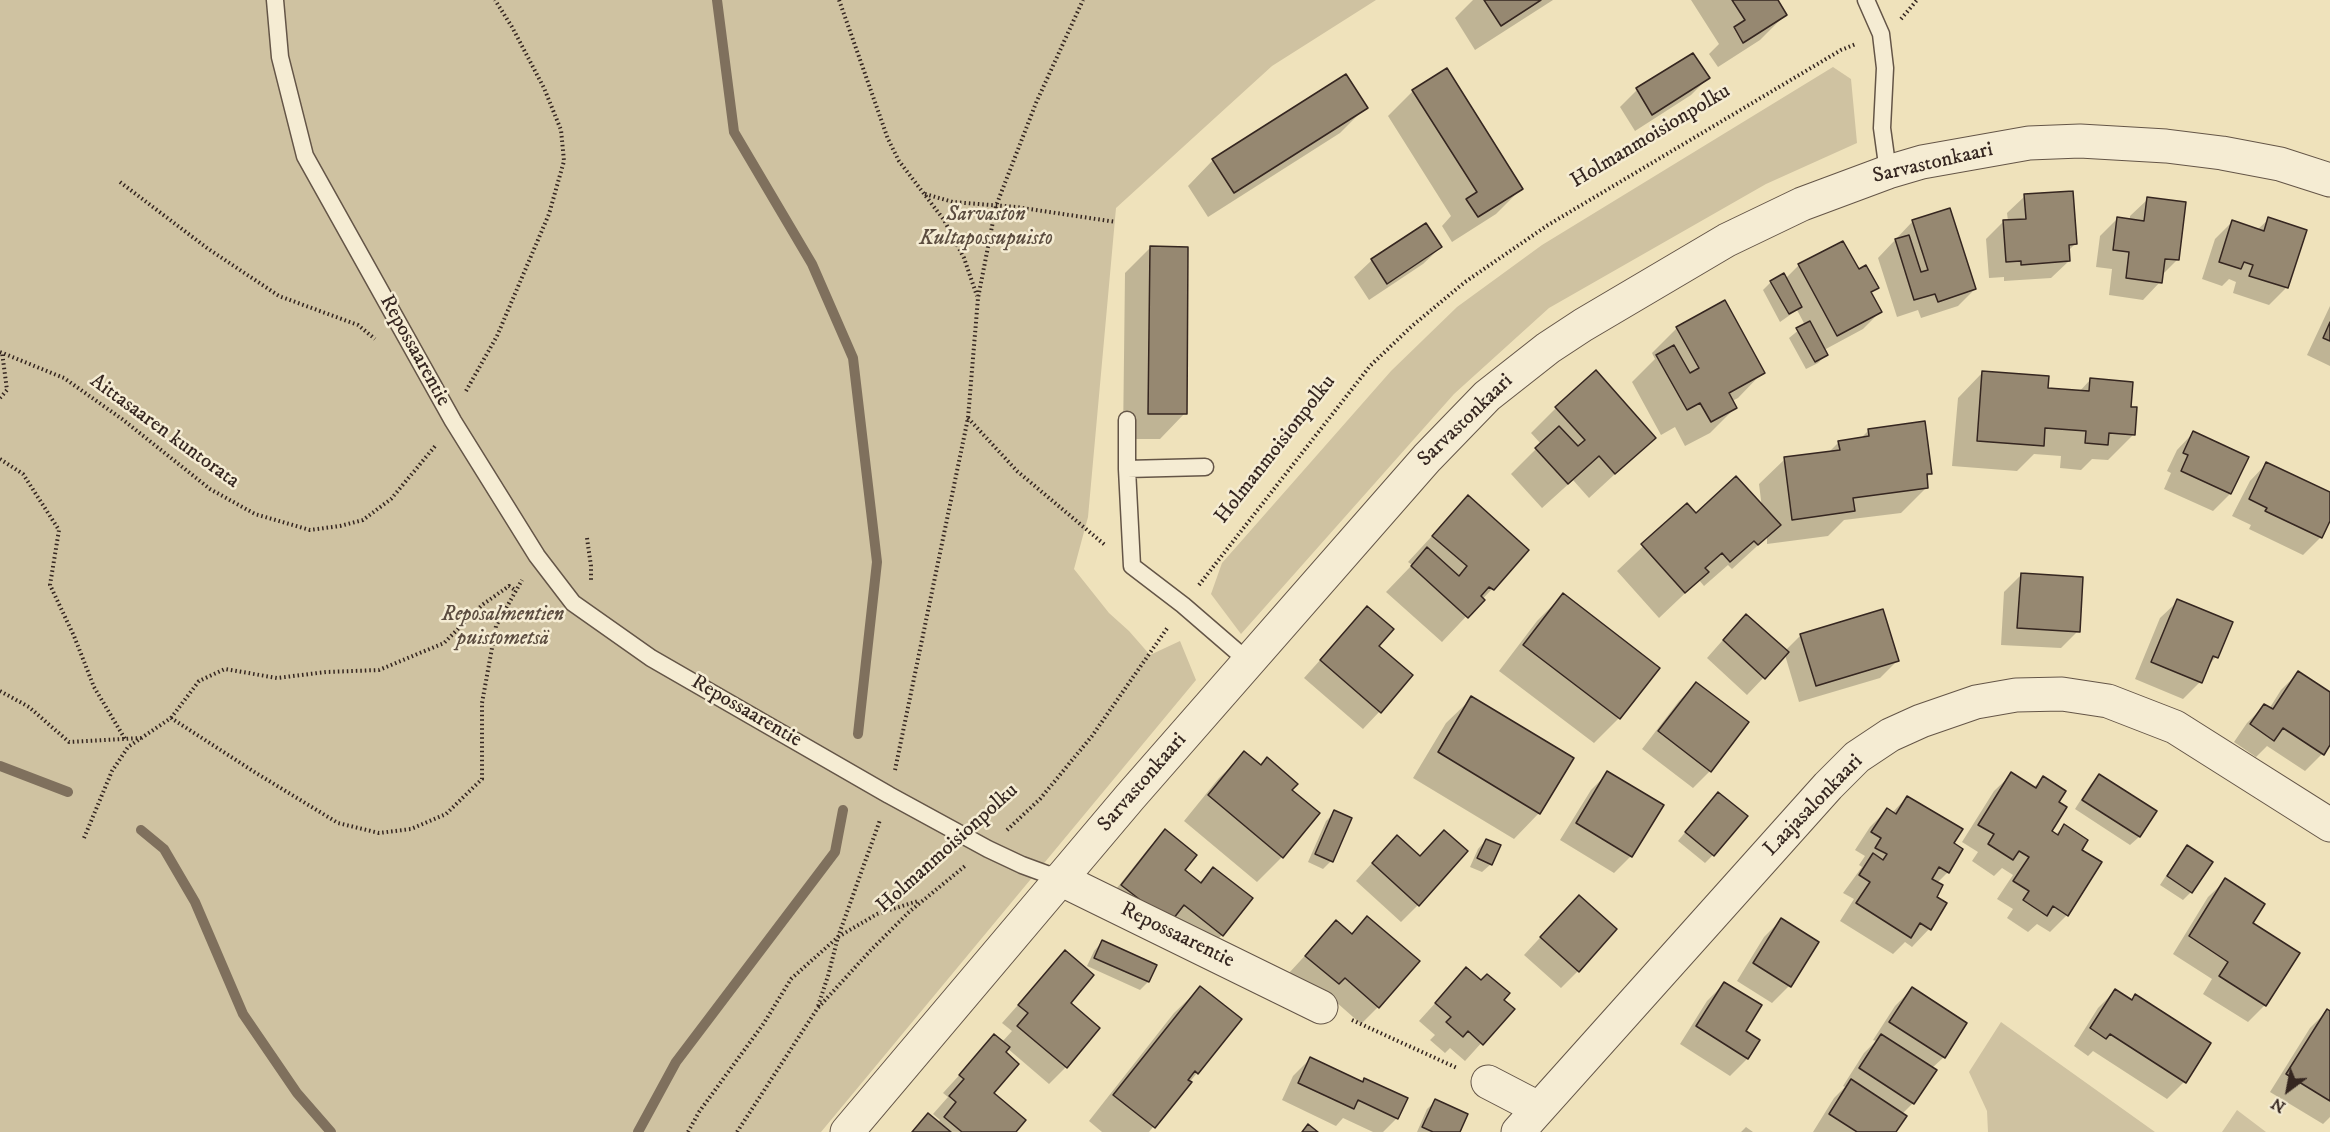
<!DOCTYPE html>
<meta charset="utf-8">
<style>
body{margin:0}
#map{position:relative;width:2330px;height:1132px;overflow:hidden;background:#efe2bb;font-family:"IM FELL DW Pica",serif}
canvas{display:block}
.north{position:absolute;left:2258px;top:1060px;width:60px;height:60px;-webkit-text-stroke:4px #f5ecd3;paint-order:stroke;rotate:212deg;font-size:16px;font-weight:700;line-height:24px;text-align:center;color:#352620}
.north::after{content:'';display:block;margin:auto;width:21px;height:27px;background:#352620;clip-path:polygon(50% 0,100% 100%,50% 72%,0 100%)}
</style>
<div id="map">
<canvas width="2330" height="1132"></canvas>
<div class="north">N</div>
</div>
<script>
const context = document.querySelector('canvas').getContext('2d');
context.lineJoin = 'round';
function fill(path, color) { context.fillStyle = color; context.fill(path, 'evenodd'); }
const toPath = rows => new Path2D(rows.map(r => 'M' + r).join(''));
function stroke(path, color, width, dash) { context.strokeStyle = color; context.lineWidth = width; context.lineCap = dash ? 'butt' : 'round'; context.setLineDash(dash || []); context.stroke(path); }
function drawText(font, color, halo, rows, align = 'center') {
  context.font = font + ' "IM FELL DW Pica",serif'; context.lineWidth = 5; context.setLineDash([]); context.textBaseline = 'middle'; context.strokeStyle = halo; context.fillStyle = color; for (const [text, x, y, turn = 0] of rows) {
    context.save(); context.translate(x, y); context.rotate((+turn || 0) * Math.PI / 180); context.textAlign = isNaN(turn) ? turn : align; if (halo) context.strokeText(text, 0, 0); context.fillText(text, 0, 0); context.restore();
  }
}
fill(toPath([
 [0,0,1376,0,1272,66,1116,208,1088,517,1074,569,1109,613,1129,631,1150,655,1180,641,1196,680,821,1132,0,1132],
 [1833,67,1851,79,1857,143,1766,184,1549,308,1454,394,1241,634,1211,594,1222,563,1391,371,1457,307,1542,245],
 [2001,1022,2155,1132,1988,1132,1987,1111,1969,1072],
 [2237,1110,2266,1132,2222,1132]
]), '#cfc2a1');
fill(toPath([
 [1473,0,1553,0,1475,50,1455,18],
 [1691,0,1776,0,1785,15,1760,40,1718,67,1709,54,1719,44],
 [1692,55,1708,78,1691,95,1635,131,1620,107,1637,90],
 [1413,91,1521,189,1496,214,1452,242,1442,226,1451,216,1388,116],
 [1366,107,1340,133,1208,217,1188,186,1213,160],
 [2025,196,2075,244,2068,251,2069,261,2051,278,2004,281,2004,277,1989,278,1986,239,2004,221,2008,221,2007,213],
 [2148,199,2177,260,2161,276,2160,282,2143,300,2109,295,2112,269,2096,267,2100,236,2117,219,2130,220,2130,216],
 [2269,219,2287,287,2269,305,2233,293,2236,282,2229,279,2222,286,2202,279,2215,239,2232,222,2257,230],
 [1913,221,1975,289,1958,306,1921,318,1918,310,1897,317,1878,258],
 [1426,225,1441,247,1423,264,1369,300,1354,277,1372,260],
 [1150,248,1185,413,1160,439,1123,439,1125,273],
 [1799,265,1858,271,1877,288,1870,294,1880,312,1863,329,1824,350,1826,355,1818,363,1806,369,1789,338,1805,325,1797,310,1780,322,1763,290,1771,282,1785,279],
 [2330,306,2330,366,2307,355],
 [1677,328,1763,372,1738,398,1732,401,1735,408,1710,433,1685,446,1675,427,1661,435,1632,382,1655,359,1652,353],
 [1983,372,2046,389,2079,392,2090,380,2134,434,2108,460,2092,459,2081,470,2060,468,2061,456,2034,454,2017,471,1952,466,1958,398],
 [1556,408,1654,438,1589,498,1573,480,1542,508,1511,474,1541,444,1531,433],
 [1869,430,1931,473,1926,478,1927,487,1901,513,1844,520,1828,536,1767,544,1767,537,1732,569,1728,565,1704,586,1699,580,1659,618,1617,571,1687,505,1696,515,1762,508,1759,484,1785,459,1828,453,1839,442,1860,439],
 [2194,432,2247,457,2230,494,2213,511,2164,489,2171,473,2167,471,2177,450],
 [2267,463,2330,493,2330,517,2320,538,2303,555,2249,529,2251,525,2232,516,2250,481],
 [1468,497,1492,589,1442,642,1386,592,1412,565,1408,562],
 [2021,575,2078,631,2061,648,2001,645,2004,592],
 [1563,595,1619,718,1594,743,1499,671,1537,621],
 [2178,601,2231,623,2216,657,2206,668,2200,682,2183,699,2135,679,2160,618],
 [1367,608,1377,646,1380,711,1363,729,1304,678],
 [1729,633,1785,651,1801,635,1897,661,1880,678,1799,702,1785,655,1747,695,1707,658],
 [2298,673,2330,694,2330,743,2322,754,2305,771,2267,746,2256,757,2234,742,2247,723,2264,706,2269,709,2281,690],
 [1696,684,1747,723,1710,771,1693,788,1642,749,1679,701],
 [1472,698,1539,813,1514,839,1413,778,1446,723],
 [1245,753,1282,857,1257,882,1184,821,1219,778],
 [1608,773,1631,856,1614,873,1560,840,1591,790],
 [2012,774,2033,788,2043,778,2057,803,2050,831,2055,835,2064,826,2080,850,2067,915,2050,932,2037,924,2028,932,2007,918,2013,909,1997,899,2013,875,2002,868,1994,876,1972,861,1978,852,1962,842,1994,791],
 [2099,776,2155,812,2139,837,2130,845,2075,809,2091,784],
 [1907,797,1952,844,1948,872,1937,883,1935,897,1945,904,1929,929,1912,947,1905,942,1893,954,1840,921,1854,899,1843,893,1862,867,1859,865,1865,856,1855,850,1870,827,1887,810,1892,813],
 [1710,802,1713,855,1705,863,1678,841],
 [1335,812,1331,861,1323,869,1308,862,1326,821],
 [1165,831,1183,870,1199,883,1213,869,1222,935,1205,952,1105,903,1148,849],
 [1444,832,1418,905,1401,922,1356,881,1380,854,1419,857],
 [1486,840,1491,864,1482,872,1470,867,1478,849],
 [2187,847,2191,892,2183,900,2160,885,2179,856],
 [2226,880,2251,923,2265,1005,2248,1022,2203,994,2212,979,2173,954,2208,897],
 [1562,914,1578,971,1561,988,1524,955],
 [1367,918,1378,1007,1361,1024,1327,994,1289,973,1336,922,1350,935],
 [1781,920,1789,986,1772,1003,1737,981,1764,937],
 [1102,942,1148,982,1140,990,1087,966,1094,951],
 [1065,952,1068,1003,1066,1067,1049,1084,1007,1048,992,1093,1014,1132,911,1132,929,1115,938,1123,940,1120,933,1114,948,1097,943,1093,995,1036,1002,1042,1012,1031,1002,1023],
 [1466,969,1512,1009,1465,1061,1450,1048,1445,1053,1430,1040,1435,1035,1419,1021],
 [1724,984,1744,1032,1758,1041,1747,1059,1730,1076,1680,1044,1707,1001],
 [1200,988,1240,1020,1149,1132,1102,1132,1089,1121,1174,1013],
 [1912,989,1944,1057,1932,1068,1913,1103,1902,1114,1894,1132,1813,1132,1834,1098,1845,1087,1843,1086,1864,1053,1876,1041,1873,1040,1895,1006],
 [2115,991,2130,1001,2136,996,2184,1082,2167,1099,2093,1051,2088,1056,2074,1046,2098,1008],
 [2327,1011,2330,1013,2330,1117,2323,1124,2270,1092,2310,1028],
 [1310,1059,1362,1083,1365,1080,1397,1118,1383,1132,1373,1132,1343,1118,1336,1126,1282,1100,1293,1076],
 [1436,1101,1458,1132,1417,1132,1427,1109],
 [1746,1127,1753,1132,1741,1132]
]), '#0003');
stroke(toPath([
 [717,0,734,132,812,264,853,358,877,562,858,734],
 [0,766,68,792],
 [141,830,164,849,195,902,243,1014,297,1093,331,1132],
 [638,1132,676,1062,835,852,843,810]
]), '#7f705d', 10);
const building = toPath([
 [1484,0,1541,0,1501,26,1484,0],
 [1732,0,1778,0,1787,15,1743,43,1734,27,1745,20,1732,0],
 [1693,53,1710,78,1652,115,1636,88,1693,53],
 [1447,68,1523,189,1478,217,1466,199,1477,192,1412,90,1447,68],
 [1346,74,1368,108,1234,193,1212,159,1346,74],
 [2073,191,2077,244,2069,245,2070,261,2021,265,2021,261,2006,262,2003,220,2026,219,2024,194,2073,191],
 [2147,197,2186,202,2179,260,2165,259,2162,283,2126,278,2129,252,2113,250,2117,217,2144,221,2147,197],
 [1950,208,1976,289,1938,302,1935,294,1914,300,1895,239,1909,235,1921,272,1928,270,1912,220,1950,208],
 [2268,217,2307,230,2288,288,2249,276,2253,265,2244,262,2241,269,2219,262,2232,220,2264,231,2268,217],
 [1426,223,1442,247,1387,284,1371,259,1426,223],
 [1843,241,1859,269,1866,265,1879,288,1871,292,1882,312,1837,336,1798,264,1843,241],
 [1150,246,1188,247,1187,414,1148,414,1150,246],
 [1784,273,1802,307,1789,314,1770,281,1784,273],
 [1725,300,1765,373,1729,393,1737,408,1711,422,1700,403,1687,410,1656,355,1674,345,1690,373,1699,368,1676,327,1725,300],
 [1810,321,1828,355,1815,362,1796,328,1810,321],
 [2330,322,2330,341,2323,338,2330,322],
 [1596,370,1656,438,1615,474,1599,456,1568,484,1535,448,1559,426,1578,446,1585,440,1555,407,1596,370],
 [1982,371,2049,376,2048,388,2089,391,2090,378,2133,382,2131,407,2137,407,2135,435,2109,433,2108,445,2085,443,2086,431,2045,428,2044,446,1977,441,1982,371],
 [1925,421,1932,474,1927,474,1928,488,1853,498,1855,511,1792,520,1784,457,1840,450,1838,441,1869,436,1868,429,1925,421],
 [2193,431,2249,457,2231,494,2181,471,2188,455,2183,453,2193,431],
 [2266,462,2330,492,2330,521,2322,538,2265,511,2267,508,2249,499,2266,462],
 [1736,476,1781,525,1758,545,1754,541,1730,562,1722,553,1705,568,1709,572,1685,593,1641,544,1687,503,1696,513,1736,476],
 [1468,495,1529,550,1494,590,1489,587,1481,596,1485,600,1468,618,1411,566,1427,547,1459,576,1467,566,1432,536,1468,495],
 [2021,573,2083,577,2080,632,2017,628,2021,573],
 [1563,593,1660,668,1620,719,1523,645,1563,593],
 [2177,599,2233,622,2218,658,2213,656,2202,683,2151,662,2177,599],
 [1367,606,1394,629,1379,646,1413,675,1381,713,1320,660,1367,606],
 [1883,609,1899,661,1816,686,1800,634,1883,609],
 [1746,614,1789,652,1765,679,1723,640,1746,614],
 [2298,671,2330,692,2330,745,2324,755,2283,728,2274,741,2250,724,2264,704,2273,709,2298,671],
 [1696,682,1749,722,1711,772,1658,731,1696,682],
 [1471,696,1574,758,1540,814,1438,752,1471,696],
 [1244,751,1261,765,1267,757,1298,784,1292,790,1320,813,1283,858,1208,795,1244,751],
 [1607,771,1664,805,1632,857,1576,823,1607,771],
 [2011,772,2036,788,2043,776,2066,791,2059,802,2067,807,2052,831,2058,835,2064,824,2088,840,2082,850,2102,862,2068,916,2053,906,2047,916,2023,900,2029,891,2013,881,2029,857,2019,851,2013,860,1988,844,1994,834,1978,825,2011,772],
 [2099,774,2157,811,2140,837,2082,800,2099,774],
 [1718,792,1748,816,1714,856,1685,832,1718,792],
 [1907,796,1963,829,1954,843,1963,849,1949,873,1939,867,1932,879,1943,885,1937,897,1947,903,1931,930,1920,923,1911,938,1856,903,1870,882,1859,875,1873,853,1883,860,1887,854,1875,848,1881,838,1871,832,1887,808,1896,814,1907,796],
 [1334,810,1352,818,1333,862,1315,854,1334,810],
 [1165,829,1197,855,1185,870,1201,883,1213,867,1253,898,1223,936,1184,905,1170,923,1121,885,1165,829],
 [1444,830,1468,851,1419,906,1372,863,1397,835,1420,856,1444,830],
 [1486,839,1501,845,1492,865,1477,858,1486,839],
 [2187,845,2213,862,2192,893,2167,876,2187,845],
 [2225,878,2265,904,2253,923,2300,953,2266,1006,2219,976,2228,962,2189,936,2225,878],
 [1579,895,1617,929,1579,972,1540,937,1579,895],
 [1367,916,1420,961,1379,1008,1345,978,1339,984,1305,956,1336,920,1352,934,1367,916],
 [1781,918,1819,942,1791,987,1753,963,1781,918],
 [1102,940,1157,965,1149,982,1094,958,1102,940],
 [1065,950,1094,975,1071,1003,1100,1028,1067,1068,1017,1026,1028,1013,1018,1005,1065,950],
 [1466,967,1481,980,1487,974,1510,993,1504,1000,1515,1009,1483,1045,1468,1031,1463,1037,1446,1022,1451,1017,1435,1003,1466,967],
 [1724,982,1762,1005,1746,1031,1760,1040,1748,1059,1696,1026,1724,982],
 [1200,986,1242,1019,1198,1074,1195,1071,1188,1080,1192,1082,1155,1128,1113,1095,1200,986],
 [1912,987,1967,1023,1945,1058,1889,1022,1912,987],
 [2115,989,2132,1000,2135,994,2211,1043,2186,1083,2110,1034,2106,1039,2090,1028,2115,989],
 [2327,1009,2330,1011,2330,1101,2286,1074,2327,1009],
 [994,1034,1010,1047,1006,1052,1019,1064,994,1093,1026,1120,1016,1132,962,1132,944,1117,956,1102,949,1096,964,1079,959,1075,994,1034],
 [1881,1034,1937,1070,1914,1104,1859,1068,1881,1034],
 [1310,1057,1363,1082,1364,1078,1408,1098,1398,1119,1358,1100,1354,1109,1298,1083,1310,1057],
 [1851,1079,1907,1116,1896,1132,1857,1132,1829,1114,1851,1079],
 [1435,1099,1468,1114,1460,1132,1433,1132,1422,1127,1435,1099],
 [928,1113,951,1132,912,1132,928,1113],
 [1308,1124,1318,1132,1302,1132,1308,1124]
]);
fill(building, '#968871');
stroke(building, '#352620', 1.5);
const service = toPath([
 [275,0,280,57,305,156,453,421,537,556,573,603,651,658,889,795,988,849,1022,865,1060,879],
 [1866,0,1881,34,1885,68,1882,128,1888,172],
 [1127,420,1127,469],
 [1205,467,1127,469,1132,566,1183,605,1249,662]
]);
const minor = toPath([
 [1060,879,1321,1007],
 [1488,1082,1538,1108],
 [847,1132,1130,797,1427,458,1487,396,1548,348,1583,325,1727,240,1802,204,1888,172,1922,162,2029,143,2080,141,2166,146,2222,153,2280,164,2330,180],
 [1518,1132,1828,786,1857,757,1890,735,1921,721,1976,702,2016,695,2062,694,2108,701,2175,727,2330,825]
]);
stroke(service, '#645547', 19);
stroke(minor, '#645547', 35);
stroke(toPath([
 [839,0,888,139,899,161,944,220,964,258,977,296],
 [1901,19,1917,0],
 [120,182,207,248,279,296,358,325,375,339],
 [925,194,953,202,1016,207,1116,222],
 [0,352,64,378,122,419,210,489,255,514,310,530,340,526,363,520,391,499,436,445],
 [466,391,497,336,549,214,564,161,561,130,544,88,512,27,495,0],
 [0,398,7,390,2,352],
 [968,418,1017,471,1105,545],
 [0,459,23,474,59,530,50,585,74,636,94,687,125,739],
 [587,538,591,566,591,580],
 [1199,585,1370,366,1412,326,1465,282,1548,225,1841,50,1856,44],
 [0,691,29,707,69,742,141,738],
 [171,718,199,681,225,669,277,678,326,672,379,670,444,643,482,605,509,586,515,590],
 [895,770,968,418,978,298,996,206,1036,103,1083,0],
 [1007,830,1040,799,1092,736,1168,627],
 [84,838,112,771,128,747,171,718,256,773,338,823,379,833,411,829,446,814,482,779,482,703,496,626,522,580],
 [818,1006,828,976,838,937,877,914,918,901],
 [1352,1020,1457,1068],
 [688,1132,699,1112,764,1023,791,979,838,937,880,820],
 [737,1132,817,1009,870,951,909,912,965,866]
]), '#352620', 4, [1.5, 3]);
stroke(service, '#f5ecd3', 16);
stroke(minor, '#f5ecd3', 33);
drawText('21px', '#352620', '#f5ecd3', [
 ["Holmanmoisionpolku",1651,137,-31],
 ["Sarvastonkaari",1933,164,-13],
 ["Repossaarentie",414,351,61],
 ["Sarvastonkaari",1466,421,-44],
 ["Aittasaaren kuntorata",164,432,36],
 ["Holmanmoisionpolku",1276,450,-52],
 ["Repossaarentie",746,712,30],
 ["Sarvastonkaari",1143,783,-49],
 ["Laajasalonkaari",1814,806,-46],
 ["Holmanmoisionpolku",948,849,-42],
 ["Repossaarentie",1177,936,26]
]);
drawText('italic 21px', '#5c4d40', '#f5ecd3', [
 ["Sarvaston",986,216],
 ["Kultapossupuisto",986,240],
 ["Reposalmentien",503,616],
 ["puistometsä",503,640]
]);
</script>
